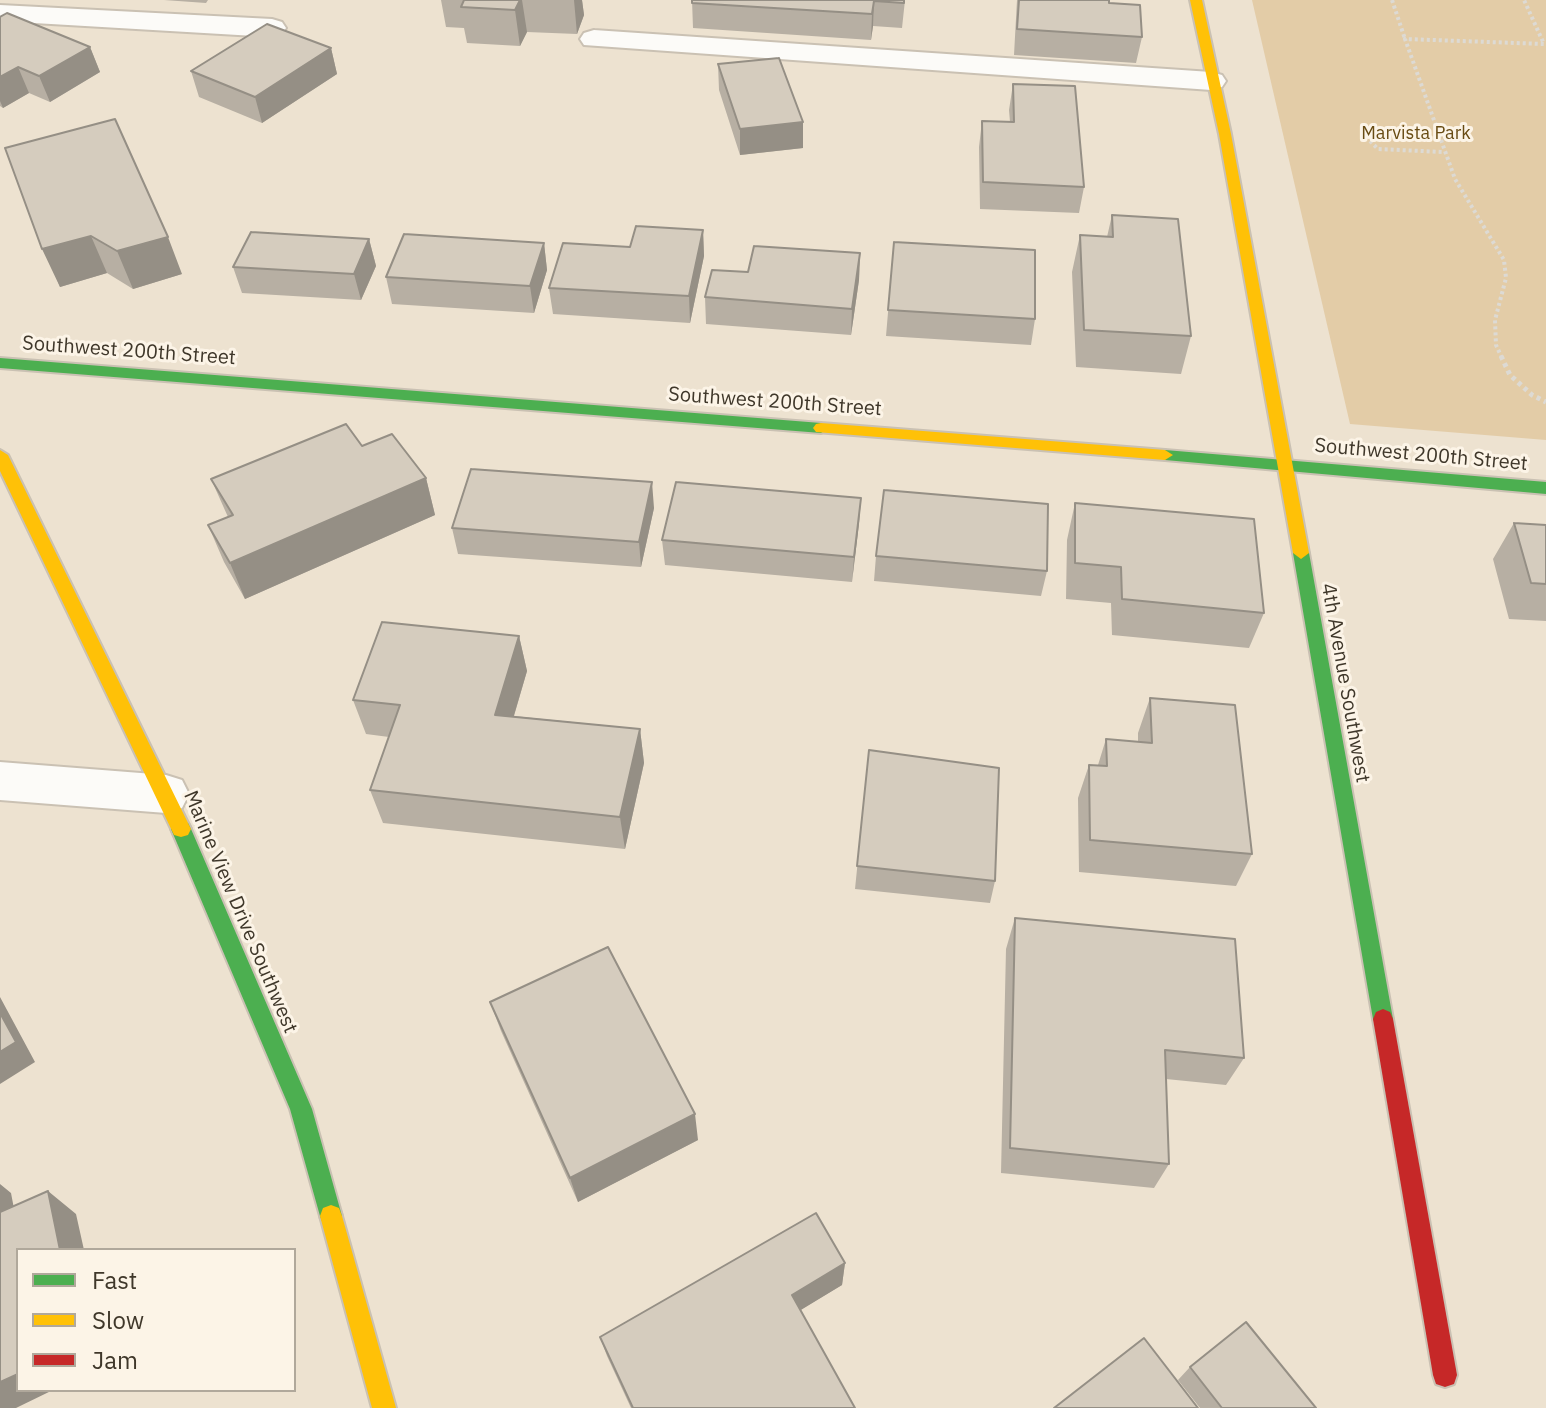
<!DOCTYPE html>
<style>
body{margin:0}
#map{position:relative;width:1546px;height:1408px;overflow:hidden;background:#ede2d0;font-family:"IBM Plex Sans",sans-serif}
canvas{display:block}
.legend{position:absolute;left:16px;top:1248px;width:280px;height:144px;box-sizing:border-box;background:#fcf4e7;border:2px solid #b0a89b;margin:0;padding:10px 14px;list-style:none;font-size:24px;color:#3f372a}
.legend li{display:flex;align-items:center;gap:16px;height:40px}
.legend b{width:40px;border:2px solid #b0a89b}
</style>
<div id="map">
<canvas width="1546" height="1408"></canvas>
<ul class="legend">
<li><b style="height:10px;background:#4caf50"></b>Fast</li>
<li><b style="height:10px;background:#ffc107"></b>Slow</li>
<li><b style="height:10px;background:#c62828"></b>Jam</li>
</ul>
</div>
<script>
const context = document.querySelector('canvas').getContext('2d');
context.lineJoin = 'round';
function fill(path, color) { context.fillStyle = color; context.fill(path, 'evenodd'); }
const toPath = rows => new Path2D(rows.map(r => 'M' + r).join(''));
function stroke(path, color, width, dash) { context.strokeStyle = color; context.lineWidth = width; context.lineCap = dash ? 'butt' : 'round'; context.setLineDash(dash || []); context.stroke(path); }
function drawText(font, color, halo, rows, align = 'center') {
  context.font = font + ' "IBM Plex Sans",sans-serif'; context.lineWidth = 6; context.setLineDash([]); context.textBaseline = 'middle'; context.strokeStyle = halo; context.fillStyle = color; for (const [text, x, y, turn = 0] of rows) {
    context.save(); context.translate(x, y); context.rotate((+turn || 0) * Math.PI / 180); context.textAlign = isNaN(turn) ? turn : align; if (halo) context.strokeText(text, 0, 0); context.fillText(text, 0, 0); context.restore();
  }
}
fill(toPath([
 [1252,0,1546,0,1546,440,1350,424]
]), '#e3cca7');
const street = toPath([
 [0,5,272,19,282,22,286,28,282,34,272,37,0,21,0,5],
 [594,30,1211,72,1222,75,1226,81,1222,87,1211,90,584,45,580,39,584,33,594,30],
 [0,762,166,775,182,780,189,794,182,808,166,813,0,800,0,762]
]);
const fast = toPath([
 [0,358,821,423,829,428,821,433,0,368,0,358],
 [1165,450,1546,482,1546,494,1165,460,1157,455,1165,450],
 [1301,547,1309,553,1393,1019,1390,1026,1383,1029,1376,1026,1373,1019,1293,553,1301,547],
 [181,821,188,823,191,829,312,1109,342,1216,339,1224,331,1227,323,1224,320,1216,290,1109,171,829,174,823,181,821]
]);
const slow = toPath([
 [1190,0,1202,0,1231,134,1309,553,1301,559,1293,553,1219,134,1190,0],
 [821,423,1165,450,1173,455,1165,460,816,432,813,428,816,424,821,423],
 [0,450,8,455,188,823,191,829,188,835,181,837,174,835,0,471,0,450],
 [331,1205,339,1208,342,1216,396,1408,372,1408,320,1216,323,1208,331,1205]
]);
const jam = toPath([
 [1383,1009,1390,1012,1393,1019,1457,1375,1454,1384,1445,1387,1436,1384,1433,1375,1373,1019,1376,1012,1383,1009]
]);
stroke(street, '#cac1b3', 4);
stroke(fast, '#cac1b3', 4);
stroke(slow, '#cac1b3', 4);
stroke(jam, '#cac1b3', 4);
stroke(toPath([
 [1392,0,1405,39],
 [1370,141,1378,149,1443,152],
 [1502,358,1496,345,1495,320,1506,278,1504,260,1455,179,1405,39,1544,44,1524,0]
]), '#dddad4', 4, [3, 3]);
stroke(toPath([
 [1501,356,1510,375,1532,395,1546,402]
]), '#dddad4', 5, [4, 4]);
fill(street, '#fcfbf8');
fill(fast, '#4caf50');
fill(slow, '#ffc107');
fill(jam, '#c62828');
fill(toPath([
 [164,0,208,0,206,3],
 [441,0,582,0,584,15,577,34,527,32,520,46,467,43,464,28,446,27],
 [692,0,905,0,902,28,873,26,871,40,693,28],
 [1017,0,1109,0,1109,3,1142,37,1136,63,1014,55],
 [0,17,90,47,100,72,50,102,29,93,3,108,0,106],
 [331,48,337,74,262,123,199,97,191,71],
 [718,64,803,148,740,155,719,90],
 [1013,84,1084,187,1079,213,980,209,979,147,982,121,1010,122,1009,110],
 [5,148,182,274,133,289,107,273,60,287],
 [1112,215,1191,336,1181,374,1076,367,1072,272,1080,235,1107,237],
 [703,230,704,256,690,323,553,314,549,288,630,247],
 [369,239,376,266,361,300,242,293,233,267],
 [894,242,1035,319,1031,345,886,336],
 [544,243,547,270,534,313,392,304,386,277],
 [860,253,859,280,851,335,706,324,705,297,748,272],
 [362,446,426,478,435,515,245,599,224,562,208,525,228,517,211,479],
 [861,498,852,582,665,565,662,540],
 [1075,503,1264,613,1249,648,1112,635,1111,603,1066,599,1067,540],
 [654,508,641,567,458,554,452,528],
 [1514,523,1546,525,1546,621,1509,619,1493,559],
 [876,556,1047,571,1041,596,874,581],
 [519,636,527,671,514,716,640,729,644,763,625,849,383,823,370,790,389,737,366,734,353,700],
 [1150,698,1252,854,1236,886,1079,872,1078,798,1089,765,1098,765,1106,739,1138,742,1138,733],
 [869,750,995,881,990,903,855,889],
 [1015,918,1244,1058,1226,1085,1166,1079,1169,1164,1154,1188,1001,1173,1006,949],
 [490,1002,698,1140,578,1202,501,1031],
 [845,1263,842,1285,800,1310,855,1408,631,1408,607,1356,600,1337],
 [1190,1367,1316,1408,1200,1408,1178,1380]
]), '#b7afa3');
fill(toPath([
 [520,0,522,0,527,32,520,46,515,10],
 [574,0,582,0,584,15,577,34],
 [874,1,873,26,871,40,872,14],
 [90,47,100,72,50,102,39,76],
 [331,48,337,74,262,123,255,97],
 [18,67,29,93,3,108,0,101,0,77],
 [803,122,803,148,740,155,740,129],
 [703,230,704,256,690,323,689,296],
 [91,236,107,273,60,287,42,249],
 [168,237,182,274,133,289,117,251],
 [369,239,376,266,361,300,354,274],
 [544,243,547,270,534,313,530,286],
 [860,253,859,280,851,335,852,309],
 [426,478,435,515,245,599,230,563],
 [652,482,654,508,641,567,639,542],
 [861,498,859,524,852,582,854,557],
 [519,636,527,671,504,749,495,715],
 [640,729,644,763,625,849,620,817],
 [0,997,35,1062,0,1084],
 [695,1114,698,1140,578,1202,570,1178],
 [0,1184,11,1193,20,1240,0,1225],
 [48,1191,76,1214,84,1250,60,1250],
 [845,1263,842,1285,791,1316,792,1295],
 [18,1374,18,1390,53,1390,16,1408,0,1408,0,1382]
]), '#958f85');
const building = toPath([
 [464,0,520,0,515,10,461,7,464,0],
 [692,0,904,0,904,3,874,1,872,14,692,3,692,0],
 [1019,0,1109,0,1109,3,1140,5,1142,37,1017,29,1019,0],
 [7,13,90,47,39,76,18,67,0,77,0,17,7,13],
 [267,24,331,48,255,97,191,71,267,24],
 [779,58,803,122,740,129,718,64,779,58],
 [1013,84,1075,86,1084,187,983,182,982,121,1014,122,1013,84],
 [115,119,168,237,117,251,91,236,42,249,5,148,115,119],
 [1112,215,1178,219,1191,336,1084,330,1080,235,1113,237,1112,215],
 [636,226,703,230,689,296,549,288,563,243,630,247,636,226],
 [251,232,369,239,354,274,233,267,251,232],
 [404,234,544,243,530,286,386,277,404,234],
 [894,242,1035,250,1035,319,888,310,894,242],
 [754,246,860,253,852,309,705,297,712,270,748,272,754,246],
 [346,424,362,446,392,434,426,478,230,563,208,525,233,515,211,479,346,424],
 [471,469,652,482,639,542,452,528,471,469],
 [676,482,861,498,854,557,662,540,676,482],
 [884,490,1048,504,1047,571,876,556,884,490],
 [1075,503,1254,519,1264,613,1122,599,1121,567,1075,563,1075,503],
 [1514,523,1546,525,1546,584,1531,583,1514,523],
 [382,622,519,636,495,715,640,729,620,817,370,790,400,705,353,700,382,622],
 [1150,698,1235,705,1252,854,1090,840,1089,765,1107,766,1106,739,1152,743,1150,698],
 [869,750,999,768,995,881,857,866,869,750],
 [1015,918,1235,939,1244,1058,1165,1050,1169,1164,1010,1148,1015,918],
 [608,947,695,1114,570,1178,490,1002,608,947],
 [0,1013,16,1042,0,1052,0,1013],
 [48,1191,60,1250,18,1250,18,1374,0,1382,0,1212,48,1191],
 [816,1213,845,1263,792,1295,855,1408,633,1408,600,1337,816,1213],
 [1246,1322,1316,1408,1222,1408,1190,1367,1246,1322],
 [1144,1338,1198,1408,1054,1408,1144,1338]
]);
fill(building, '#d5ccbe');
stroke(building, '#958f85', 2);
drawText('18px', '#684b13', '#fcf4e7', [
 ["Marvista Park",1416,134]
]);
drawText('20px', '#3f372a', '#fcf4e7', [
 ["Southwest 200th Street",129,351,4],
 ["Southwest 200th Street",775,402,4],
 ["Southwest 200th Street",1421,455,5],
 ["4th Avenue Southwest",1345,683,80],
 ["Marine View Drive Southwest",240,912,67]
]);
</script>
